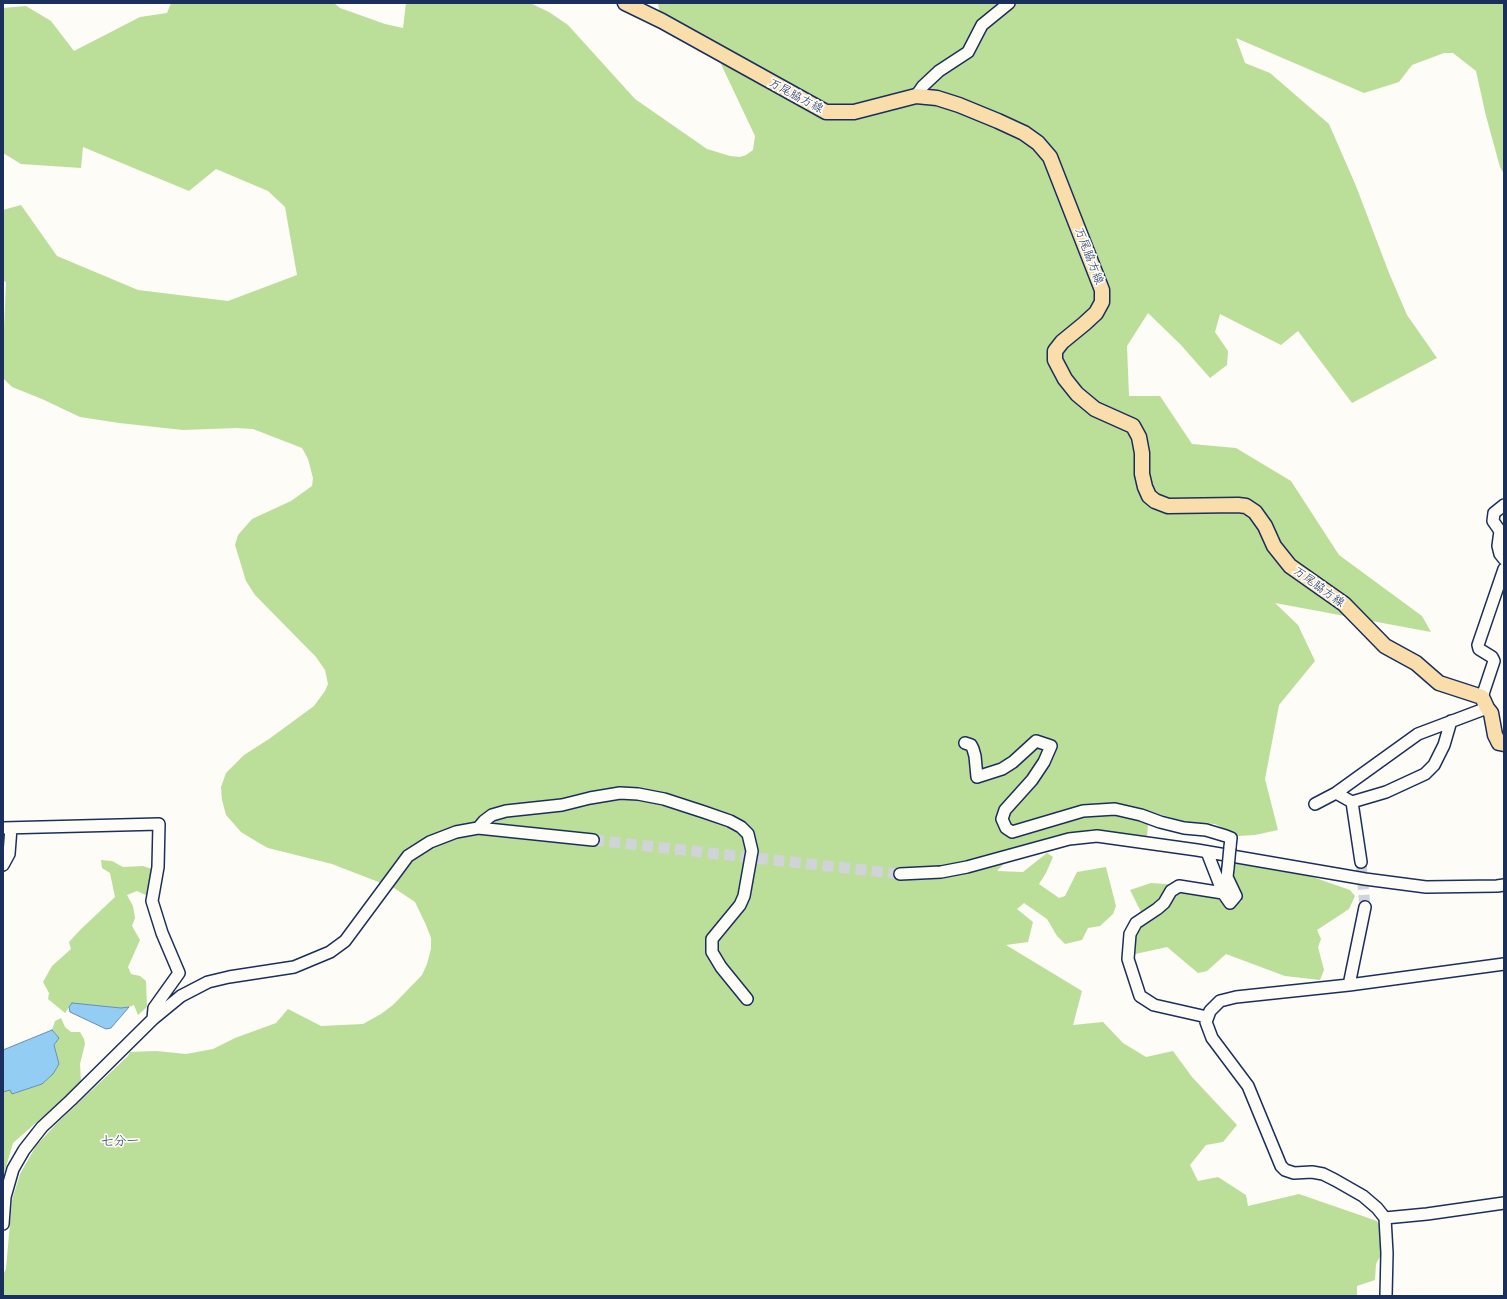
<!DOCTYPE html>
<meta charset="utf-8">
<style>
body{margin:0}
#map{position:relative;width:1507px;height:1299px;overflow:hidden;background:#fdfcf7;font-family:Delius,sans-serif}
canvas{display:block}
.frame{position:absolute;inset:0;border:4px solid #1b2f5e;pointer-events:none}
</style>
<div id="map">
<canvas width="1507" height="1299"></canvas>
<div class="frame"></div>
</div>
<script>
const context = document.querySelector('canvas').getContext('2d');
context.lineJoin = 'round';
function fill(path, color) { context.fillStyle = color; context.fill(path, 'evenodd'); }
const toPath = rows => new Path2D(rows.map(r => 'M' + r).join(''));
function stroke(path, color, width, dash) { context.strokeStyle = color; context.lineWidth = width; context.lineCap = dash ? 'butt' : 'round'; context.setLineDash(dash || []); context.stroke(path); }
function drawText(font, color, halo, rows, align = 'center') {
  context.font = font + ' Delius,"Klee One",sans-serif'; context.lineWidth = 3.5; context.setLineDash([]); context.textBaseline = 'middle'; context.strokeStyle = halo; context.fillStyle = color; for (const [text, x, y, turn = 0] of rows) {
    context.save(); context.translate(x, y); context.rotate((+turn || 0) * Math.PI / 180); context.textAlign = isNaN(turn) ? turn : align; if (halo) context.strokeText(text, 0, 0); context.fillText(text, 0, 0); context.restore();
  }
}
fill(toPath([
 [171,3,334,3,340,8,385,24,403,28,406,3,530,3,549,12,568,25,635,99,707,149,730,156,740,157,746,155,753,150,755,136,720,62,698,45,661,21,658,3,1504,3,1504,174,1500,167,1486,116,1476,71,1453,53,1444,53,1412,65,1399,82,1364,93,1236,38,1245,63,1270,73,1329,124,1356,186,1389,273,1407,315,1437,358,1352,403,1298,331,1281,345,1220,314,1215,332,1228,351,1227,365,1210,378,1181,345,1148,313,1127,346,1129,396,1160,396,1192,444,1236,448,1291,481,1339,555,1422,616,1431,632,1275,603,1298,625,1315,661,1279,705,1265,779,1278,830,1255,835,1238,836,1215,824,1186,822,1149,811,1147,837,1092,829,1021,846,997,871,1023,872,1047,853,1053,857,1046,873,1039,884,1059,898,1065,896,1077,872,1106,867,1116,906,1113,914,1100,926,1088,928,1082,940,1065,944,1057,936,1047,919,1024,903,1017,909,1033,922,1028,942,1006,945,1082,991,1073,1025,1103,1022,1123,1043,1146,1057,1173,1051,1192,1077,1237,1125,1223,1142,1206,1145,1190,1165,1198,1181,1218,1177,1246,1195,1248,1206,1299,1194,1377,1221,1383,1230,1383,1251,1376,1264,1375,1280,1357,1286,1357,1296,3,1296,3,1275,6,1269,12,1200,20,1174,36,1146,56,1124,128,1056,130,1052,156,1051,186,1054,213,1049,235,1038,276,1023,288,1009,321,1026,363,1024,381,1014,393,1005,422,975,427,964,431,949,431,938,426,925,415,902,394,888,332,864,268,848,259,843,241,832,226,815,222,800,221,787,226,773,244,755,269,739,314,706,325,691,328,684,325,670,316,657,255,595,246,581,235,545,238,535,252,519,291,501,312,486,313,478,308,459,302,448,253,429,237,428,183,430,119,423,80,417,42,399,12,387,4,379,3,352,6,282,3,281,3,210,21,205,57,256,138,290,228,301,297,275,285,207,268,191,216,169,189,191,83,147,81,168,21,164,3,153,3,8,26,6,51,21,74,51,140,17,167,13],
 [101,860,112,861,123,867,143,866,155,870,150,897,137,891,127,895,133,906,135,918,132,926,140,940,128,967,131,974,140,976,146,981,147,1007,138,1015,134,1005,129,1007,121,1008,72,1003,65,1013,48,999,49,993,43,982,52,966,71,949,69,942,80,930,115,897,110,873,102,868],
 [1233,862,1307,875,1350,890,1355,896,1349,909,1317,930,1321,939,1318,947,1324,970,1320,980,1285,976,1226,954,1207,971,1198,973,1167,947,1131,955,1136,919,1141,912,1130,890,1151,883,1210,887,1216,895,1232,906,1242,901,1232,877],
 [61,1018,65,1027,71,1032,80,1032,84,1039,85,1044,80,1064,81,1081,64,1098,13,1143,3,1177,3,1092,10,1090,13,1094,42,1084,53,1074,59,1064,54,1045,59,1038,52,1030,55,1021]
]), '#bbde98');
const water = toPath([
 [72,1003,121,1008,129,1007,111,1028,106,1029,70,1012,69,1007,72,1003],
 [52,1030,59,1038,54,1045,59,1064,53,1074,42,1084,12,1094,10,1090,3,1092,3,1050,52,1030]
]);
fill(water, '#94cdf4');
stroke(water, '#648eb8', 1);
stroke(toPath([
 [593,840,900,874],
 [1361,862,1365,907]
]), '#d0d3d8', 11, [11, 5.5]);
const minor = toPath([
 [916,96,923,86,939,71,968,52,982,25,1009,3],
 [1504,505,1494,513,1493,521,1500,531,1498,546,1500,554,1504,559],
 [1482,697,1494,661,1492,657,1479,649,1478,645,1504,569],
 [965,743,971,745,973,749,975,756,977,777,1002,769,1013,762,1036,741,1051,746,1044,762,1032,780,1005,810,1002,819,1006,828,1012,832,1083,811,1115,809,1141,815,1160,822,1184,828,1206,830,1226,836,1231,838,1230,847],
 [1336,793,1352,802,1386,792,1425,774,1434,765,1444,745,1451,721],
 [1352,802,1361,862],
 [1315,804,1336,793,1418,734,1487,708],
 [3,828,159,824,158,867,152,901,162,933,179,973,154,1008,153,1019],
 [478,828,484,821,492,815,506,811,562,805,590,798,620,793,638,794,664,799,704,812,730,821,741,827,748,834,752,851,744,896,740,905,712,939,712,952,721,967,747,999],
 [1207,852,1223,893,1230,903,1236,896,1227,877,1228,868],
 [3,865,9,854,11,828],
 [900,874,941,872,967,867,1069,839,1097,836,1197,850,1365,879,1426,887,1497,886,1504,885],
 [1349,985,1365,907],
 [1207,1017,1154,1005,1140,996,1128,959,1130,934,1136,923,1157,909,1164,903,1171,891,1179,886,1223,893],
 [1385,1218,1427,1214,1504,1203],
 [3,1224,5,1197,13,1169,24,1150,42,1127,71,1100,153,1019,181,996,208,982,229,977,294,967,330,952,345,941,408,856,430,842,456,832,478,828,593,840],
 [1386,1296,1387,1253,1385,1218,1377,1208,1363,1196,1335,1180,1323,1174,1312,1172,1294,1173,1285,1170,1281,1166,1248,1086,1212,1038,1206,1022,1210,1011,1220,1001,1236,997,1349,985,1504,964]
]);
const major = toPath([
 [625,3,662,21,826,112,854,112,916,96,937,98,959,105,998,121,1024,133,1038,143,1050,157,1102,290,1102,302,1096,313,1084,324,1062,342,1055,351,1055,360,1065,379,1077,394,1095,409,1133,426,1139,437,1142,453,1142,474,1145,487,1149,496,1155,501,1168,506,1238,505,1246,506,1255,512,1265,526,1274,546,1290,566,1344,604,1385,646,1416,663,1439,683,1482,697,1487,708,1491,713,1495,735,1499,743,1504,744]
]);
stroke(minor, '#1b2f5e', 14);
stroke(major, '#1b2f5e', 17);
stroke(minor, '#fdfcf7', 11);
stroke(major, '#f9deab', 14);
const minorBridge = toPath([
 [1228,868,1230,847]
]);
stroke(minorBridge, '#1b2f5e', 14, []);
stroke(minorBridge, '#fdfcf7', 11);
drawText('12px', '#1b2f5e', '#fdfcf7', [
 ["万尾脇方線",796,96,28],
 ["万尾脇方線",1089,256,69],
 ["万尾脇方線",1319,587,36]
]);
drawText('13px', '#1b2f5e', '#fdfcf7', [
 ["七分一",120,1141]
]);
</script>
